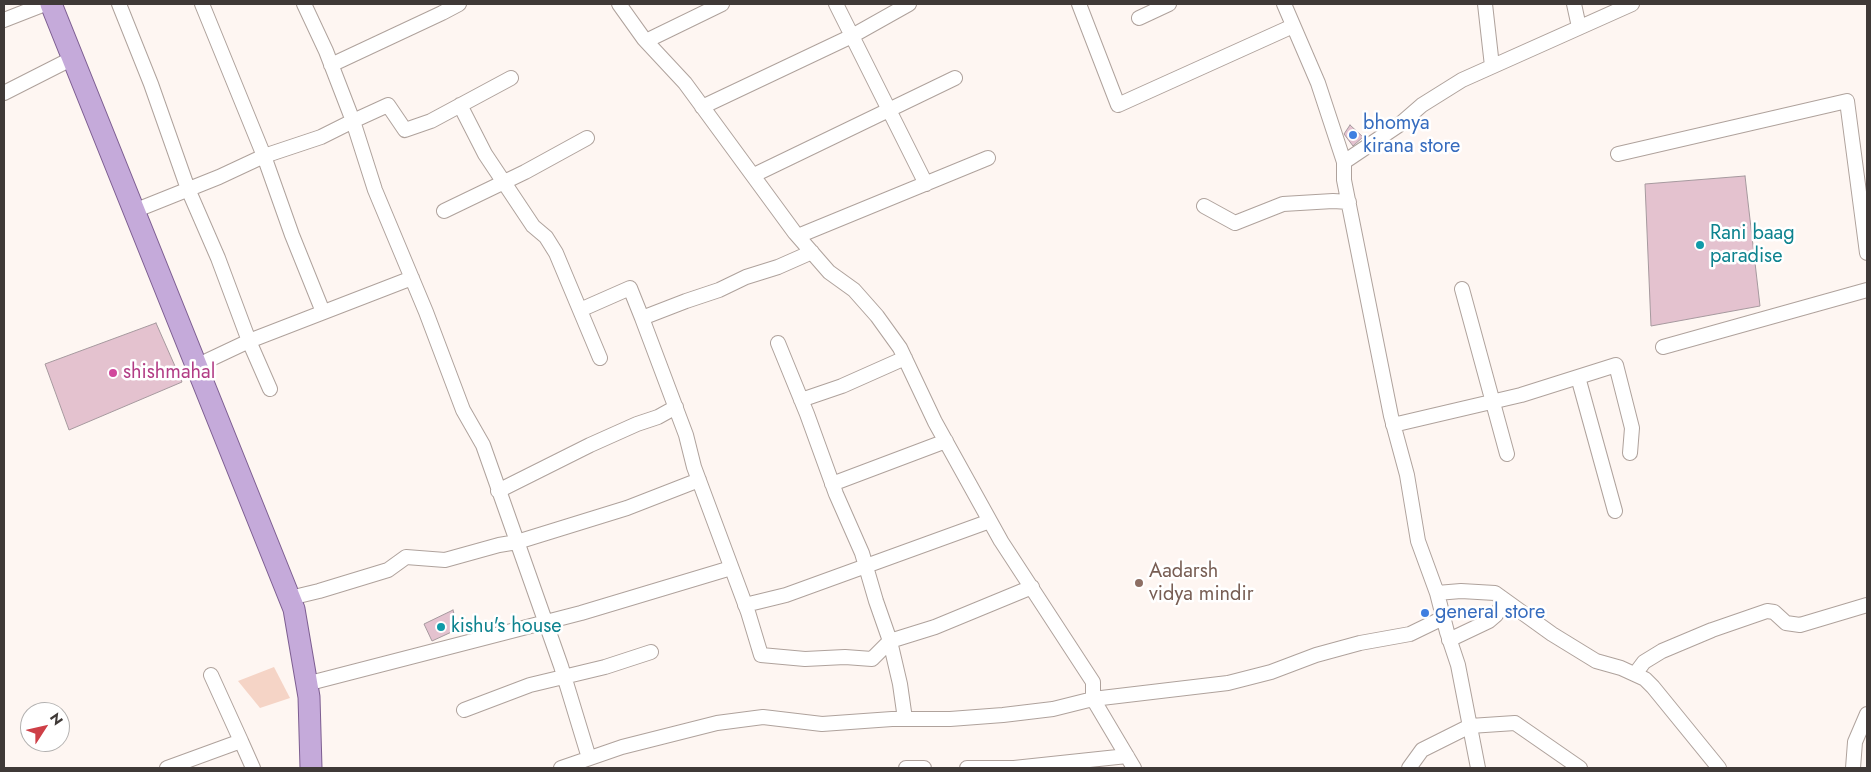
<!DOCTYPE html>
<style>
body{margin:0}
#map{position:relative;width:1871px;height:772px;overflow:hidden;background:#fef6f2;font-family:Jost,sans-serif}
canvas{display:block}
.frame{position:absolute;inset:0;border:5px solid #3f3937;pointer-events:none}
.north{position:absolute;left:20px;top:702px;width:50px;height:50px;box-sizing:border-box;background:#fff;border:1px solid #b2b0af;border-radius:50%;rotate:55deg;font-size:14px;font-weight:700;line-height:20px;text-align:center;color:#3f3937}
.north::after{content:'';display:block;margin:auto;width:18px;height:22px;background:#ce3f47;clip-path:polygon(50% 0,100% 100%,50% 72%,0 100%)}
</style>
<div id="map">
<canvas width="1871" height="772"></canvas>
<div class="frame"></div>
<div class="north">N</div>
</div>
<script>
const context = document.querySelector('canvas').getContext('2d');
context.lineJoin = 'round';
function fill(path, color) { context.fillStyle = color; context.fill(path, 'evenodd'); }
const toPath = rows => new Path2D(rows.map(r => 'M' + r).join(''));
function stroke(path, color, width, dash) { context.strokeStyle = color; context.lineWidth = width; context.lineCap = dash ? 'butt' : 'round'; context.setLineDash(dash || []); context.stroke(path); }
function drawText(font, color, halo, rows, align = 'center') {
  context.font = font + ' Jost,sans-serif'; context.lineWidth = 5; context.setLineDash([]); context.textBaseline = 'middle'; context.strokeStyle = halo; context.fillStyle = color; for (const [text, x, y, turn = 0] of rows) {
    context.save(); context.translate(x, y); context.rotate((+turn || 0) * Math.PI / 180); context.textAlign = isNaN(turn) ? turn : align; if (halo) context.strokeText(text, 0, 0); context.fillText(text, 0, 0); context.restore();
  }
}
fill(toPath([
 [274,667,290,698,260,708,238,681]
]), '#f5d4c6');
const building = toPath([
 [1350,125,1363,137,1353,146,1344,134,1350,125],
 [1745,176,1760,306,1651,326,1645,184,1745,176],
 [156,323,182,382,69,430,45,364,156,323],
 [453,610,458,629,432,641,424,624,453,610]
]);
fill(building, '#e4c2cf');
stroke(building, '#a6999e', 1);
const street = toPath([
 [119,4,151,84,188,189,218,258,249,341,270,389],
 [304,4,326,51,353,121,321,137,264,156,292,235,323,312],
 [836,4,926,184],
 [1079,4,1118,105,1293,26],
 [1284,4,1318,83,1344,162],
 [1485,4,1492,66],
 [1574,4,1579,27],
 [1139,18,1169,4],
 [4,20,45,4],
 [646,41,722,4],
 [331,65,442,13,459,4],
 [511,78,431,121,405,130,388,105,353,121,375,190,426,312,463,410,483,445,561,666,589,758],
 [4,93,73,58],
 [460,105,485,154,533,226,546,237,556,253,600,358],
 [702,107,852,36,909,4],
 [1618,154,1847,101,1867,253],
 [754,175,955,78],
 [1204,206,1235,223,1283,204,1333,201,1349,202],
 [134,211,219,177,264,156,202,4],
 [444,211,525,172,587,138],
 [798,236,988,158],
 [812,252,778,267,746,277,719,290,686,301,642,318,686,435,694,467,748,612,761,655,805,659,845,657,872,659,890,641,935,627,1032,587],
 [1462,289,1507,454],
 [580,310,630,288,642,318],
 [778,343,807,414,836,494,862,553,876,601,890,641,900,684,905,719],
 [1663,347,1867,290],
 [196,366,249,341,412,278],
 [1578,377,1615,511],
 [801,400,842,386,905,358],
 [1393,425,1521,395,1616,365,1632,428,1630,453],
 [832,484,946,441],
 [498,491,590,445,637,424,658,417,676,407],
 [1437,593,1461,591,1495,593,1552,634,1596,661,1621,668,1645,679,1653,687,1719,768],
 [290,598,319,591,388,570,406,557,445,560,499,545,517,542,627,508,699,480],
 [745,605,786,595,990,521],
 [1449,640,1489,621,1496,615,1505,600],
 [1635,674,1644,662,1662,651,1712,630,1767,611,1774,612,1786,623,1800,625,1867,605],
 [211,675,241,741],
 [306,684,581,613,731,568],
 [464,710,530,685,605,667,651,652],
 [167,768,241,741,253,768],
 [561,768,622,747,717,723,763,717,822,724,892,719,950,719,1003,715,1053,709,1093,699,1093,682,1001,541,935,422,900,348,877,316,854,290,829,272,795,233,685,83,644,39,619,4],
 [906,768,924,768],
 [967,768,1014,768,1127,756],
 [1134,768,1093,699,1228,683,1271,672,1316,655,1360,643,1410,634,1443,618],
 [1409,768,1422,750,1470,726,1515,723,1580,768],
 [1478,768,1458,665,1447,632,1437,593,1418,541,1407,475,1391,416,1344,180,1344,162,1399,125,1422,105,1462,80,1632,4],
 [1853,768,1855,742,1867,714]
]);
const primary = toPath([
 [51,4,294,609,309,697,311,768]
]);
stroke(street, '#afa29c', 16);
stroke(primary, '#7d5e91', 23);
stroke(street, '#fff', 14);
stroke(primary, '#c5aada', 21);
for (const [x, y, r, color] of [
 [1353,135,5,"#3f7fe0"],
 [1700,245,5,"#0f9aa8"],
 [113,373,5,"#d1479c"],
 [1139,583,5,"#8d6e63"],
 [1425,613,5,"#3f7fe0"],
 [441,627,5,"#0f9aa8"]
]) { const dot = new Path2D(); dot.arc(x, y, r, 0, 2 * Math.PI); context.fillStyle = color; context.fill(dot); stroke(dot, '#fff', 2); }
drawText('20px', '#366cbe', '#fff', [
 ["bhomya",1363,124],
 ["kirana store",1363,147],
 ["general store",1435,613]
], 'left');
drawText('20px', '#0d838f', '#fff', [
 ["Rani baag",1710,234],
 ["paradise",1710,257],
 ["kishu's house",451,627]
], 'left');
drawText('20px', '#b23c85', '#fff', [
 ["shishmahal",123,373]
], 'left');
drawText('20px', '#785e54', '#fff', [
 ["Aadarsh",1149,572],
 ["vidya mindir",1149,595]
], 'left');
</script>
